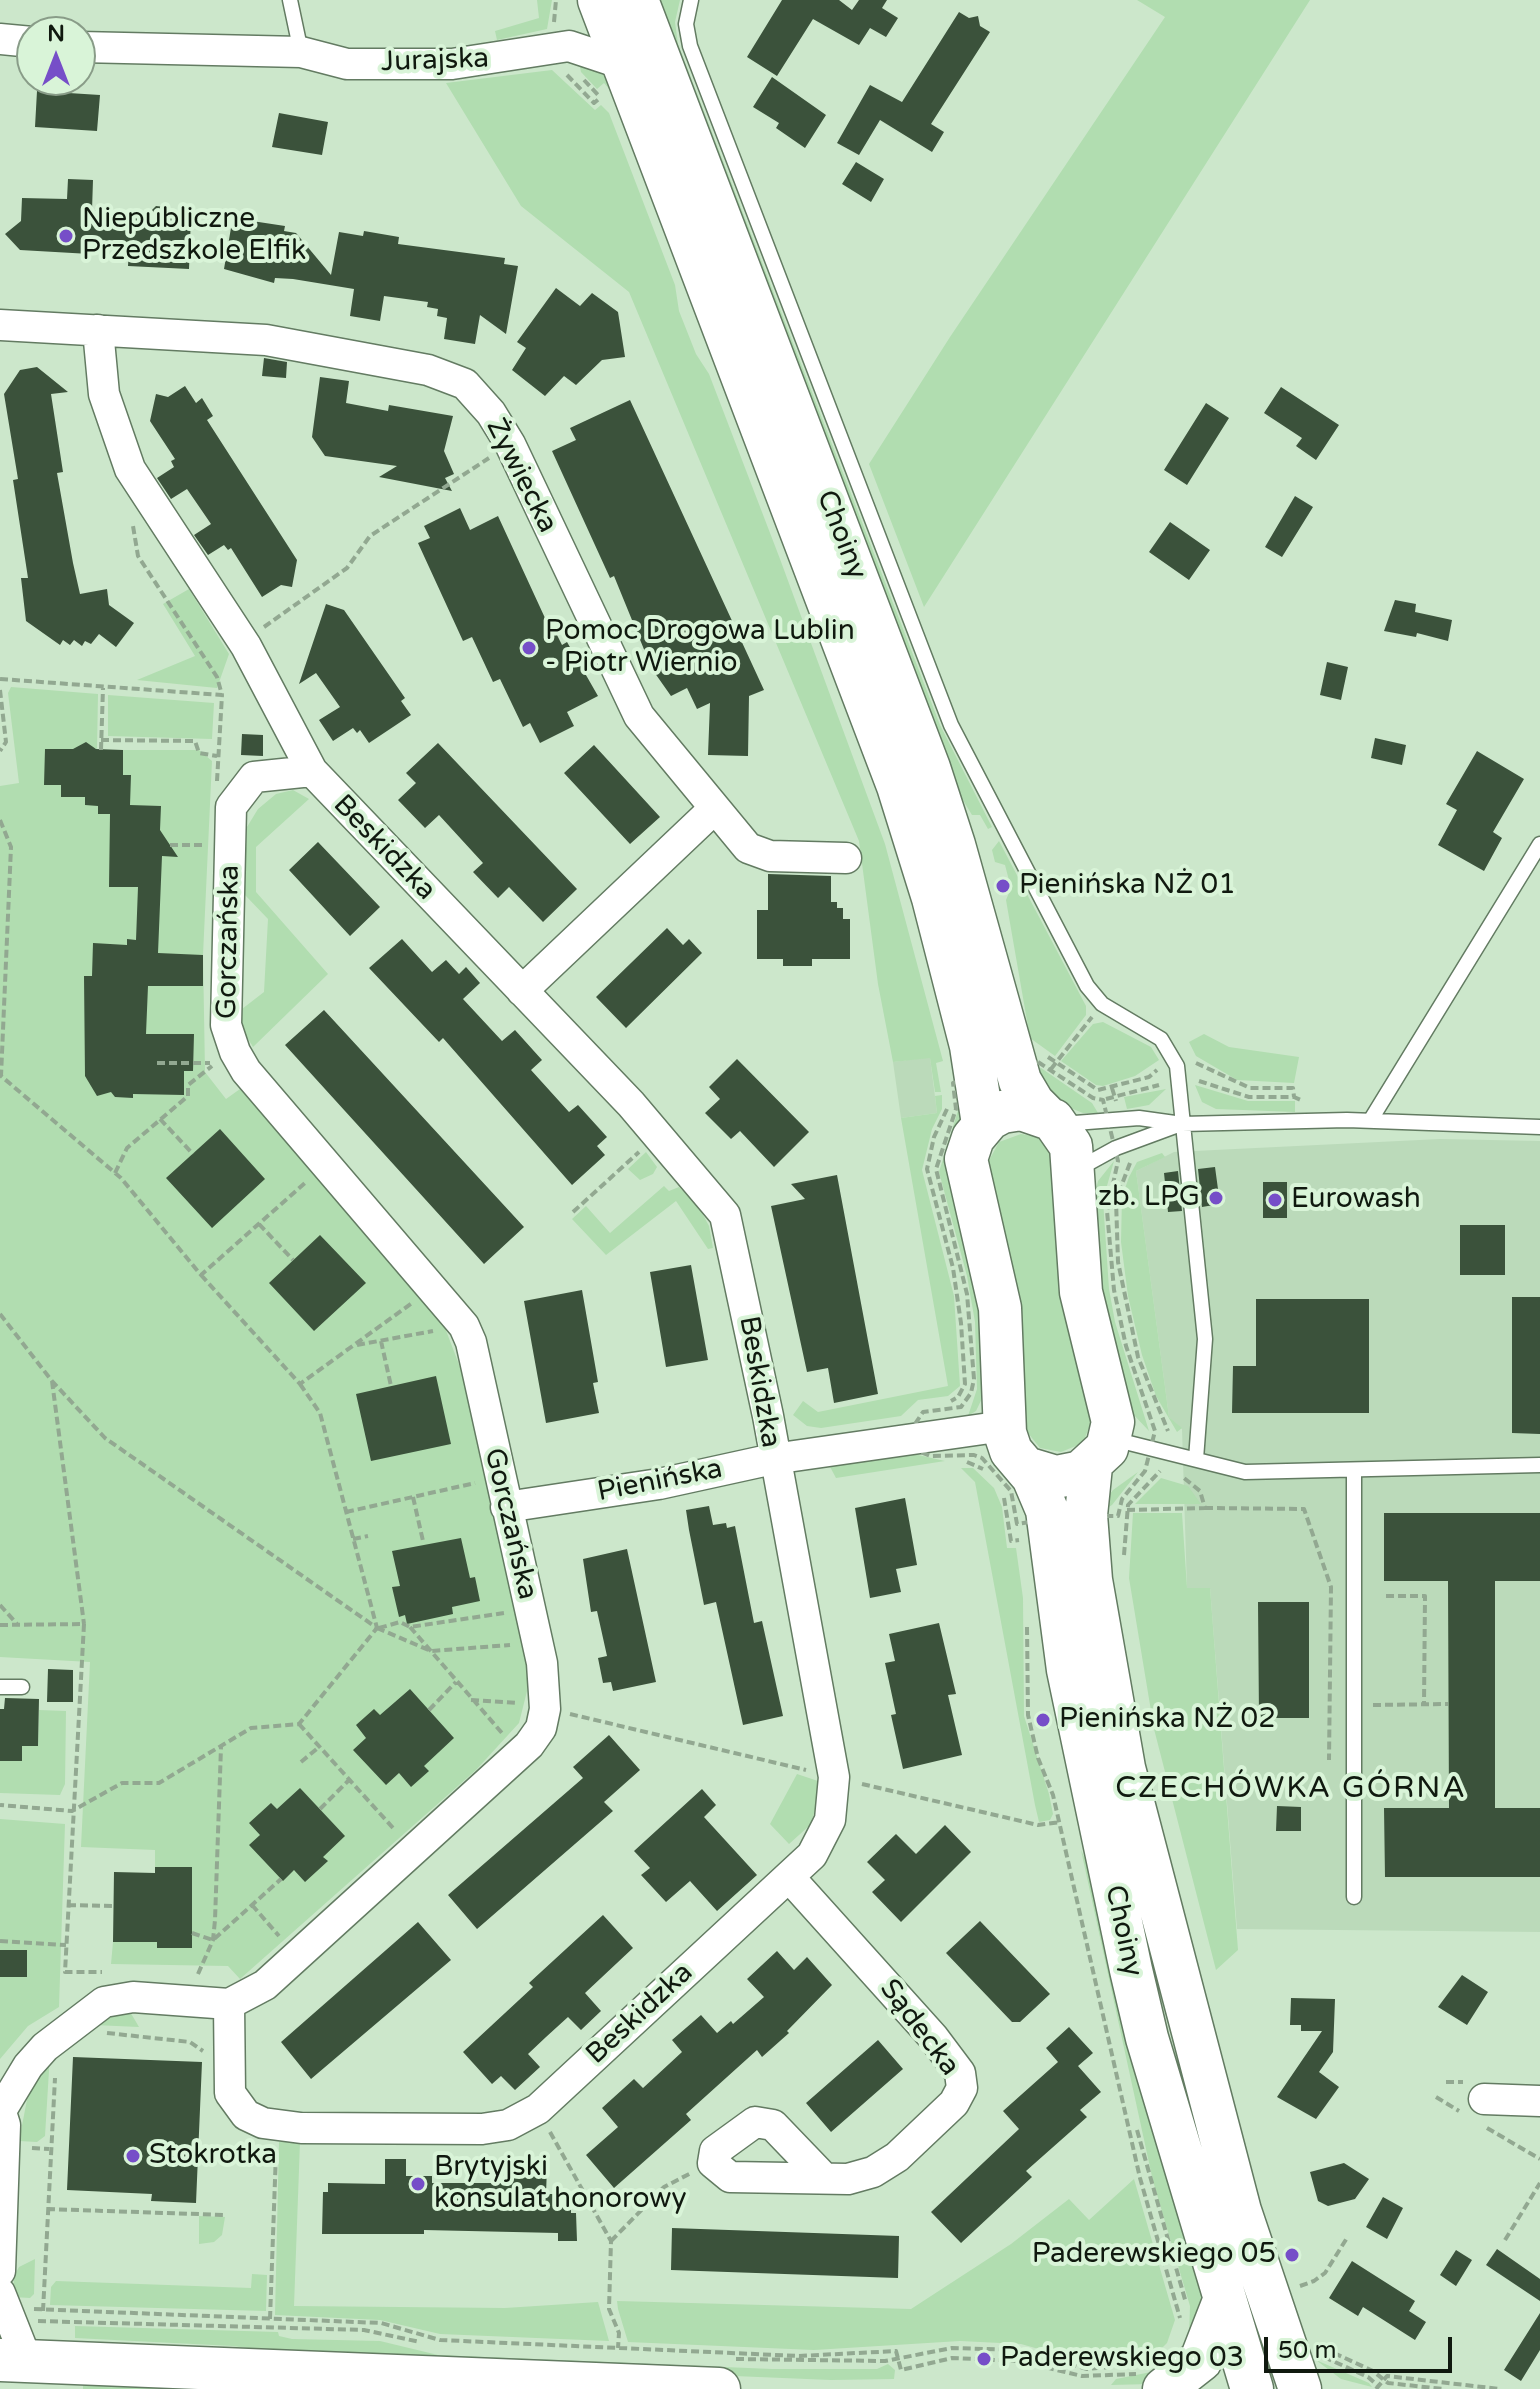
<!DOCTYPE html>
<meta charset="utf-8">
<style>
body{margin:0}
#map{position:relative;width:1540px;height:2389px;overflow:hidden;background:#cce7cb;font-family:"Varela Round",sans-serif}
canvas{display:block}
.north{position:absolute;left:16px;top:16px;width:80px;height:80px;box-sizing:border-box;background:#d9f4d8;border:2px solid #899c88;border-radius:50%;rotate:0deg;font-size:22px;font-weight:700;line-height:32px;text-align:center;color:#10190f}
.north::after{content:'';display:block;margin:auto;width:28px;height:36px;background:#764ec8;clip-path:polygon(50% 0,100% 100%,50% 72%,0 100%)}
.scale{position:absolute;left:1264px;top:2337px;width:188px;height:36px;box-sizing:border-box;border:4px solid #10190f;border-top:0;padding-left:10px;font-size:24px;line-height:28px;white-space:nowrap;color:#10190f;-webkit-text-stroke:6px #d9f4d8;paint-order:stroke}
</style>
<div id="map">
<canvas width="1540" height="2389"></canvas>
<div class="north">N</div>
<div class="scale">50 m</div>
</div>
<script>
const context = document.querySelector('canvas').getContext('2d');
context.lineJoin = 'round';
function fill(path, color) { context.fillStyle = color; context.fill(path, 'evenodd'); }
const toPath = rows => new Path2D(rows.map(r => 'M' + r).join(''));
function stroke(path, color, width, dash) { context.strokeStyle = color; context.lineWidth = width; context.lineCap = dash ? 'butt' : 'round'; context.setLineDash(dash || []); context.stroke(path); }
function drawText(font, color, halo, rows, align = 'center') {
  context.font = font + ' "Varela Round",sans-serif'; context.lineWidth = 8; context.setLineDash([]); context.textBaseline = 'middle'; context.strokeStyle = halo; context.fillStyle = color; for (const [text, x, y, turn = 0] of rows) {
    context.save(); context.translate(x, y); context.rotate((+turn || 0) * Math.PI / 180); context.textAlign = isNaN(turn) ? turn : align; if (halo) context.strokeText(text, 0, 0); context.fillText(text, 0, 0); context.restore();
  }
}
fill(toPath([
 [930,1057,937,1113,901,1118,893,1062],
 [1440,1139,1540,1141,1540,1932,1237,1929,1210,1588,1187,1588,1182,1429,1169,1417,1136,1171,1174,1152]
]), '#bbdaba');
fill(toPath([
 [537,0,552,0,547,29,497,40,495,31,539,18],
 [652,0,680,0,675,22,678,44,940,725,992,827,988,829,980,815,972,815,952,782],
 [1137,0,1310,0,924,607,869,464,950,337,1165,17],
 [579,62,610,79,622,104,604,83,597,89,581,72],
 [552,70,595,110,601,105,609,113,675,285,679,311,696,354,709,374,780,559,885,844,943,1061,936,1063,941,1092,935,1092,930,1058,893,1062,878,984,859,841,629,292,521,206,446,83],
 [189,589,229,654,217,688,137,680,195,656,163,604],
 [11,687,98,694,97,750,199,750,212,761,203,955,205,1072,226,1099,240,1089,416,1286,442,1320,463,1375,527,1668,527,1691,519,1723,476,1770,240,1979,228,1966,111,1964,113,1942,157,1942,158,1948,192,1948,192,1867,155,1867,155,1850,81,1847,90,1662,0,1657,0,786,19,783,8,693],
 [108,695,214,703,212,739,108,736],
 [293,790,309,799,256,847,256,892,328,974,253,1047,242,1029,242,1009,264,992,268,919,244,894,247,827,258,809,276,794],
 [999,841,1086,1006,1086,1015,1055,1056,1030,1038,1006,900,1011,888,1005,865,995,862,992,850],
 [1103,1022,1151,1047,1159,1060,1135,1076,1103,1086,1096,1085,1061,1061,1093,1024],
 [1204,1034,1229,1047,1299,1057,1294,1083,1237,1080,1196,1056,1189,1042],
 [1041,1068,1092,1103,1098,1113,1083,1113,1058,1103,1031,1069],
 [1195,1085,1248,1101,1295,1101,1295,1112,1216,1109,1202,1102],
 [1166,1089,1149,1105,1127,1109,1124,1097],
 [942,1095,942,1109,932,1129,922,1170,954,1296,960,1386,948,1396,918,1400,901,1416,821,1428,807,1426,793,1415,803,1401,818,1412,948,1386,901,1118,937,1113,935,1096],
 [960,1104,987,1388,976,1411,968,1416,977,1389,975,1322,967,1276,939,1172],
 [1021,1134,1038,1137,1051,1149,1094,1414,1083,1443,1061,1452,1040,1448,1024,1428,986,1166,999,1142],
 [646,1152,657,1167,653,1174,640,1180,628,1169],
 [1162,1153,1165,1157,1136,1171,1169,1417,1182,1428,1177,1432,1156,1396,1142,1355,1128,1296,1121,1242,1122,1197,1129,1177,1137,1162],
 [1114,1161,1103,1200,1109,1289,1115,1322,1149,1431,1132,1413,1098,1277,1094,1197,1098,1181],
 [664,1186,669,1191,679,1187,700,1209,709,1226,713,1248,708,1249,676,1201,606,1255,572,1219,586,1206,610,1233],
 [905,1452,945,1461,836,1478,828,1463],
 [961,1468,973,1468,994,1488,1002,1507,1007,1548,1016,1548,1023,1598,1024,1716,1049,1794,1053,1814,1050,1820,1039,1822,1035,1805,975,1482],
 [1138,1472,1112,1505,1107,1508,1105,1500,1113,1490],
 [1161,1478,1188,1486,1201,1504,1135,1504],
 [1133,1513,1182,1513,1187,1588,1210,1588,1238,1950,1216,1970,1154,1729,1129,1578],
 [39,1710,66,1711,65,1784,60,1795,0,1793,0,1761,21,1761,22,1746,38,1746],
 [797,1774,821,1782,819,1802,809,1826,789,1844,770,1824],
 [0,1819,65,1824,59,2007,28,2026,0,2059],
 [1081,1850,1093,1876,1145,2089,1203,2301,1189,2336,1190,2306,1153,2181],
 [129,2010,139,2027,94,2025,111,2012],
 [50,2054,45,2136,37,2142,19,2141,31,2079],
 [279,2142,300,2142,294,2306,505,2308,598,2302,609,2341,440,2334,380,2320,275,2315],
 [1134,2179,1175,2320,1167,2343,1159,2351,1139,2359,1085,2362,1021,2344,960,2341,814,2350,628,2342,618,2309,617,2301,911,2309,1011,2244,1069,2199,1089,2220],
 [199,2216,225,2217,222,2235,214,2242,199,2244],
 [35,2259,34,2294,30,2298,13,2297,14,2276,19,2267],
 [252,2274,267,2275,266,2311,50,2305,51,2287,56,2281,251,2288],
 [75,2326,278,2332,279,2336,292,2339,380,2341,438,2355,772,2369,877,2369,888,2364,895,2370,894,2379,831,2380,324,2359,233,2346,75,2338],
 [1316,2360,1369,2383,1372,2387,1341,2379],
 [1161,2370,1151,2384,1111,2385,1116,2379],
 [83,2378,335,2389,83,2389]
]), '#b1ddb0');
fill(toPath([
 [782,0,839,0,852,10,859,0,887,0,882,8,898,18,886,37,870,28,859,45,813,19,777,76,747,57],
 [959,12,969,18,978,16,980,26,990,32,931,124,944,132,932,152,880,120,859,155,837,143,870,85,902,102],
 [772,77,826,115,805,148,776,128,779,123,753,107],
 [37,91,100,95,97,131,35,127],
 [279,113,328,122,322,155,272,147],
 [856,162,884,179,871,202,842,184],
 [68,179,93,180,92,210,148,214,156,206,165,207,169,214,191,216,189,269,128,266,129,249,90,246,90,254,20,250,5,234,21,221,22,198,67,199],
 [252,221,285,226,284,231,296,233,331,275,339,232,363,236,364,231,399,237,398,244,505,258,504,264,518,266,506,334,480,315,475,344,444,339,447,318,437,316,438,309,427,307,428,302,384,296,380,321,350,316,354,289,293,279,275,278,274,283,224,269,232,222,251,225],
 [556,288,580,306,592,293,618,312,625,357,602,360,576,385,564,376,545,396,512,370,526,348,517,342],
 [264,358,287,362,286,378,262,376],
 [37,367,68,392,51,394,63,472,57,473,73,563,80,594,107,589,109,605,134,623,116,647,99,634,91,644,85,641,82,646,74,640,70,645,63,640,60,645,26,621,21,578,28,578,13,480,18,479,4,394,20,370],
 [320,377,349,381,346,403,388,411,389,405,453,416,444,451,454,474,445,478,452,491,379,477,397,466,325,456,312,437],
 [185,386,196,403,202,398,213,416,207,420,297,560,292,587,281,585,262,597,231,548,228,550,224,545,208,555,194,535,211,524,187,489,171,499,157,478,174,467,171,461,175,459,150,421,156,394,168,397],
 [1281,387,1339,425,1316,460,1296,446,1302,438,1264,413],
 [630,400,764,690,749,696,748,756,708,755,710,703,697,709,687,688,671,696,652,669,614,576,610,578,552,451,576,440,570,428],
 [1206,403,1229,418,1187,485,1164,470],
 [1295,496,1313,507,1282,557,1265,547],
 [460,508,470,530,498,516,545,618,548,617,562,645,567,642,598,696,567,712,574,726,540,743,530,723,523,727,500,679,493,682,472,637,463,641,418,543,430,538,424,526],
 [1170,522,1210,550,1189,580,1149,552],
 [1395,600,1416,604,1415,612,1452,620,1448,641,1417,633,1416,637,1384,631],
 [326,604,344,610,405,698,401,701,411,715,369,743,360,730,357,733,353,728,333,741,319,720,340,707,316,673,299,684],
 [1327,662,1348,667,1341,700,1320,695],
 [242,734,263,735,263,756,241,755],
 [1375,738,1406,745,1402,765,1371,758],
 [86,742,96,749,123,750,123,775,131,775,130,805,161,806,160,830,178,857,162,856,158,953,203,955,203,986,148,986,146,1034,194,1034,193,1071,184,1071,184,1095,133,1094,133,1098,115,1097,111,1092,97,1096,85,1076,84,976,92,976,93,943,127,945,127,939,136,940,138,887,109,887,110,814,98,814,98,806,85,805,85,797,61,797,61,785,44,785,45,749,73,749],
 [438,743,577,889,543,922,509,887,498,898,473,872,483,863,439,815,425,828,398,800,416,783,406,773],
 [594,745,660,817,630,844,564,773],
 [1477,751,1524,779,1493,832,1502,838,1484,871,1438,845,1457,810,1446,804],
 [318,842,380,907,350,936,289,870],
 [768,874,831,876,831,902,837,902,837,908,843,908,843,919,850,919,850,959,812,959,812,966,783,966,783,959,757,959,757,910,768,910],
 [667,928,683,945,689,939,702,953,626,1028,596,997],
 [402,939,432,972,446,960,459,974,466,967,480,983,463,999,502,1041,515,1030,542,1060,531,1070,569,1112,578,1105,607,1137,597,1146,605,1155,572,1185,443,1038,439,1042,369,968],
 [324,1010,524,1227,484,1264,285,1045],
 [737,1059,809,1132,774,1167,740,1131,731,1139,705,1113,720,1099,709,1087],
 [220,1129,265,1179,212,1228,166,1178],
 [1215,1167,1220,1204,1202,1207,1198,1169],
 [1178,1171,1182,1211,1168,1212,1164,1173],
 [837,1175,878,1394,834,1403,828,1368,807,1372,771,1206,805,1199,791,1184],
 [1263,1182,1287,1182,1287,1218,1263,1218],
 [1460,1225,1505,1225,1505,1275,1460,1275],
 [320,1235,366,1283,314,1331,269,1283],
 [691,1265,708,1360,666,1367,650,1272],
 [582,1290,598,1382,593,1383,599,1413,546,1423,524,1301],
 [1512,1297,1540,1297,1540,1434,1512,1433],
 [1256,1299,1369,1299,1369,1413,1232,1413,1233,1366,1256,1366],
 [436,1376,451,1444,371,1461,356,1394],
 [905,1498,917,1565,896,1569,901,1592,870,1598,855,1508],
 [709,1506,713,1525,726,1523,727,1528,735,1526,754,1623,762,1621,783,1716,743,1725,716,1602,704,1605,689,1530,686,1510],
 [1384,1513,1540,1513,1540,1581,1495,1581,1495,1808,1540,1808,1540,1877,1385,1877,1384,1808,1449,1808,1448,1581,1384,1581],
 [461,1538,470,1578,475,1577,480,1601,452,1607,453,1614,407,1624,405,1615,399,1617,392,1587,400,1586,392,1551],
 [627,1549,656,1682,613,1691,611,1682,603,1683,598,1658,607,1656,597,1611,591,1612,583,1559],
 [1258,1602,1309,1602,1309,1718,1259,1718],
 [939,1623,956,1694,948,1695,962,1755,903,1769,891,1715,896,1714,885,1663,895,1661,889,1634],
 [48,1669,73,1670,73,1702,47,1702],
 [410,1689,454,1738,424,1766,429,1771,411,1787,399,1773,386,1785,353,1750,366,1738,356,1725,374,1709,380,1715],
 [5,1698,39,1699,38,1746,22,1746,22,1761,0,1761,0,1709,4,1709],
 [609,1735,640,1770,604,1802,613,1811,477,1929,448,1895,583,1778,573,1767],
 [300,1788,345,1836,323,1857,328,1861,305,1882,294,1870,283,1881,249,1845,260,1835,249,1823,271,1803,277,1809],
 [702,1789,716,1805,704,1817,757,1875,717,1911,690,1881,666,1902,641,1875,650,1868,634,1851],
 [1277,1806,1301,1807,1301,1831,1276,1831],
 [945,1825,971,1852,901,1922,872,1892,885,1880,867,1862,896,1834,916,1854],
 [155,1867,192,1867,192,1948,157,1948,157,1942,113,1942,114,1872,155,1873],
 [603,1915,633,1948,585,1993,601,2011,581,2030,568,2017,546,2037,528,2054,540,2067,515,2090,501,2076,492,2084,463,2052,533,1987,529,1983],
 [980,1921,1050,1994,1020,2022,1012,2022,946,1953],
 [418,1922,451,1960,311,2079,281,2042],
 [0,1950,27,1950,27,1977,0,1977],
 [777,1951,794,1970,807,1957,832,1985,787,2031,789,2033,762,2057,757,2050,686,2114,691,2120,614,2188,586,2155,618,2127,602,2108,634,2079,643,2088,682,2052,672,2040,701,2015,717,2033,731,2021,733,2024,764,1997,747,1979],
 [1462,1975,1488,1992,1467,2025,1438,2007],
 [1291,1998,1335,1999,1333,2052,1319,2072,1339,2087,1316,2119,1277,2097,1322,2031,1301,2031,1301,2025,1290,2025],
 [1069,2027,1093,2053,1078,2066,1101,2092,1080,2110,1087,2117,1026,2171,1032,2177,961,2243,931,2212,1019,2129,1003,2111,1058,2062,1046,2048],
 [878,2040,903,2069,831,2132,806,2103],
 [73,2057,202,2062,196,2203,151,2201,152,2194,67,2190],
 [385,2159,406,2159,406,2176,432,2176,432,2183,503,2183,503,2177,511,2178,511,2167,547,2167,546,2194,558,2194,557,2207,571,2207,571,2213,576,2213,577,2241,558,2241,558,2233,424,2230,424,2234,322,2234,323,2192,328,2192,328,2183,385,2184],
 [1344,2163,1369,2179,1355,2199,1328,2206,1318,2201,1310,2172],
 [1383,2197,1403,2208,1387,2239,1366,2227],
 [672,2228,899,2236,898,2278,671,2270],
 [1497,2249,1540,2279,1540,2301,1486,2265],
 [1456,2250,1472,2260,1456,2286,1440,2275],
 [1352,2261,1415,2301,1409,2311,1426,2322,1415,2340,1363,2307,1358,2316,1329,2298],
 [1540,2313,1540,2350,1521,2381,1504,2370]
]), '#3b523b');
const lane = toPath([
 [290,0,301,52],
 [691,0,686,24,690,46,951,725,1087,986,1102,1004,1161,1039,1177,1066,1205,1339,1196,1459],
 [1370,1121,1540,844],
 [1062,1124,1139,1118,1182,1124,1347,1120,1540,1127],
 [1076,1170,1116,1148,1181,1124],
 [1113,1439,1245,1472,1540,1465],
 [1354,1470,1354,1897],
 [0,1687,22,1687]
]);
const street = toPath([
 [0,39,32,42],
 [80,47,301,52,347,64,452,64,569,46,623,64],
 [0,325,266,340,428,370,465,384,491,413,510,444,639,716,748,848,770,856,846,858],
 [98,330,104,394,130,469,246,646,312,771,631,1104,725,1215,768,1416,834,1777,830,1820,812,1855,538,2109,508,2125,482,2129,301,2128,263,2123,246,2115,230,2093,229,2004],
 [522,991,715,808],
 [506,1507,659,1484,773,1459,1004,1426],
 [789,1877,933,2037,960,2073,962,2088,954,2103,897,2157,873,2172,848,2179,730,2177,713,2163,715,2151,755,2122,773,2125,823,2177],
 [1484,2099,1540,2101],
 [0,2109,5,2125,0,2271],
 [2,2109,28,2066,45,2047,104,2002,133,1997,229,2004,265,1985,529,1745,541,1728,545,1709,542,1663,471,1342,464,1326,246,1071,235,1052,226,1025,231,807,254,777,312,771],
 [0,2293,27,2361]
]);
const secondary = toPath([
 [599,0,898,786,933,898,971,1046,983,1124],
 [637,0,929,768,954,845,1020,1081,1033,1103,1046,1116],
 [1091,1466,1086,1515,1091,1580,1124,1768,1240,2211,1300,2389],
 [1026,1468,1056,1477,1081,1472,1107,1448,1113,1422,1081,1292,1071,1146,1053,1120,1021,1109,1002,1112,989,1119,973,1138,966,1159,1000,1308,1005,1433,1011,1451,1033,1477,1047,1510,1068,1670,1131,1970,1147,2038,1252,2389],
 [0,2360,719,2389],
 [1164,2389,1201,2360,1224,2301]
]);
stroke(lane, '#637b62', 17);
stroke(street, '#637b62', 33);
stroke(secondary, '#637b62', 45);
stroke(toPath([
 [554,22,556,0],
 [567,75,594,103,600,98],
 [584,80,600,97],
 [264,627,347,568,370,536,489,458],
 [0,679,222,695,217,677,138,556,133,526],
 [0,690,6,742,0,751],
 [101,740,195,741,199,753,217,756],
 [101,750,103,688],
 [217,781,222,695],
 [0,820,11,847,1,1076,121,1178,201,1275,305,1183],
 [170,845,206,845],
 [1048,1057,1098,1090,1149,1077,1157,1070],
 [1038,1062,1093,1098,1103,1100,1118,1161,1107,1211,1114,1290,1126,1346,1155,1431,1145,1471,1122,1499,1118,1516,1068,1516,1017,1524,1011,1491,982,1458,974,1455,931,1456,915,1450,905,1439,923,1412,961,1407,971,1393,974,1379,967,1294,936,1169,956,1109,953,1083,1038,1062],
 [157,1063,210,1063],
 [1196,1063,1250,1088,1293,1088,1294,1097],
 [1051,1069,1092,1017],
 [1199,1081,1249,1097,1294,1097,1303,1101],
 [1112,1088,1116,1101],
 [1106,1099,1159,1085],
 [947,1109,934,1137,927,1169,953,1268,961,1323,965,1384,958,1397,951,1401],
 [160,1119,193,1154],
 [1130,1163,1116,1200,1118,1262,1138,1357,1168,1431],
 [115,1173,127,1148,188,1096,188,1085,212,1066],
 [573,1212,639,1152],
 [259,1224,293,1260],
 [201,1275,300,1384,412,1303],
 [0,1314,52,1381,105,1438,377,1628,299,1724,251,1728,159,1783,122,1783,72,1811,0,1805],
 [381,1341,391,1386],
 [357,1345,433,1331],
 [52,1381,84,1624],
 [300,1384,320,1413,377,1628],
 [967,1462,983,1469],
 [413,1497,423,1541],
 [1004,1498,1011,1541,1019,1540],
 [1205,1508,1304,1509,1331,1587,1329,1760],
 [1127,1510,1205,1508,1200,1491,1184,1478],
 [346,1512,475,1483],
 [353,1539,368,1536],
 [1124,1555,1128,1505,1160,1471],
 [1386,1596,1425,1596,1424,1705],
 [0,1605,17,1624],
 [0,1625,84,1624,65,1972,102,1972],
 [410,1627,502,1733],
 [1027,1627,1028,1715,1038,1758,1053,1795,1140,2178,1180,2318],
 [377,1628,431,1651,510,1645],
 [379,1628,400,1622,410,1627,504,1613],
 [471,1700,518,1703],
 [1373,1705,1448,1704],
 [429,1710,456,1682],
 [570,1714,806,1770],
 [299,1724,394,1829],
 [301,1762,319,1747],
 [862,1784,1038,1825,1060,1822],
 [320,1809,349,1780],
 [68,1905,113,1906],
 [252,1905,279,1936],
 [192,1933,213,1940,281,1879],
 [0,1941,66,1945],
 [198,1974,213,1940,215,1920,221,1747],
 [107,2033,190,2042,203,2051],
 [1446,2082,1463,2082],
 [1436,2097,1459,2111],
 [1487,2128,1540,2159],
 [1137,2130,1186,2303],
 [550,2132,611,2241,609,2309,619,2333,618,2348],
 [32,2148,49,2149],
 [47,2209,225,2215],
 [1505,2240,1540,2183],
 [611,2241,664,2187,691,2173],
 [1300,2286,1314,2281,1325,2273,1347,2238],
 [34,2309,381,2323,440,2340,799,2356,896,2351,901,2370,952,2358,1019,2361,1082,2376,1136,2374],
 [43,2311,55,2078],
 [270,2319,276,2152],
 [38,2321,364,2330,420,2342],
 [1323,2348,1373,2371,1388,2383,1443,2389],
 [1324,2357,1368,2377,1377,2385],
 [736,2359,885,2361,952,2348,1022,2350,1087,2369,1143,2364],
 [1376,2389,1387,2376,1500,2389]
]), '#92a891', 4, [8, 4]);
stroke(lane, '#fff', 14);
stroke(street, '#fff', 30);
stroke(secondary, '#fff', 42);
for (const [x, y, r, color] of [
 [66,236,8,"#764ec8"],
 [529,648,8,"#764ec8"],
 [1003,886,8,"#764ec8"],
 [1216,1198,8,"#764ec8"],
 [1275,1200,8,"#764ec8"],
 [1043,1720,8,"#764ec8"],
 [133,2156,8,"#764ec8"],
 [418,2184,8,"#764ec8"],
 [1292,2255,8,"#764ec8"],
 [984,2359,8,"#764ec8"]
]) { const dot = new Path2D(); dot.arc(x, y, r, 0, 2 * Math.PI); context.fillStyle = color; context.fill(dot); stroke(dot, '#d9f4d8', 3); }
drawText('28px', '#10190f', '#d9f4d8', [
 ["Jurajska",435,61,-2],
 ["Żywiecka",521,476,63],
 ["Choiny",841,535,69],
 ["Beskidzka",384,848,46],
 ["Gorczańska",229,942,-89],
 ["Beskidzka",759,1382,80],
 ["Pienińska",660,1481,-11],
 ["Gorczańska",510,1524,77],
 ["Choiny",1123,1931,78],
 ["Beskidzka",640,2014,-43],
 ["Sądecka",919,2028,53]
]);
drawText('28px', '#10190f', '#d9f4d8', [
 ["Niepubliczne",82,220],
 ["Przedszkole Elfik",82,252],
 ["Pomoc Drogowa Lublin",545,632],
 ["- Piotr Wiernio",545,664],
 ["Pienińska NŻ 01",1019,886],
 ["zb. LPG",1200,1198,"right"],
 ["Eurowash",1291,1200],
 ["Pienińska NŻ 02",1059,1720],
 ["Stokrotka",149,2156],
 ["Brytyjski",434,2168],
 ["konsulat honorowy",434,2200],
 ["Paderewskiego 05",1276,2255,"right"],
 ["Paderewskiego 03",1000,2359]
], 'left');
context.letterSpacing = '2px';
drawText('30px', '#10190f', '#d9f4d8', [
 ["CZECHÓWKA GÓRNA",1291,1789]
]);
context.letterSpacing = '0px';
</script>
